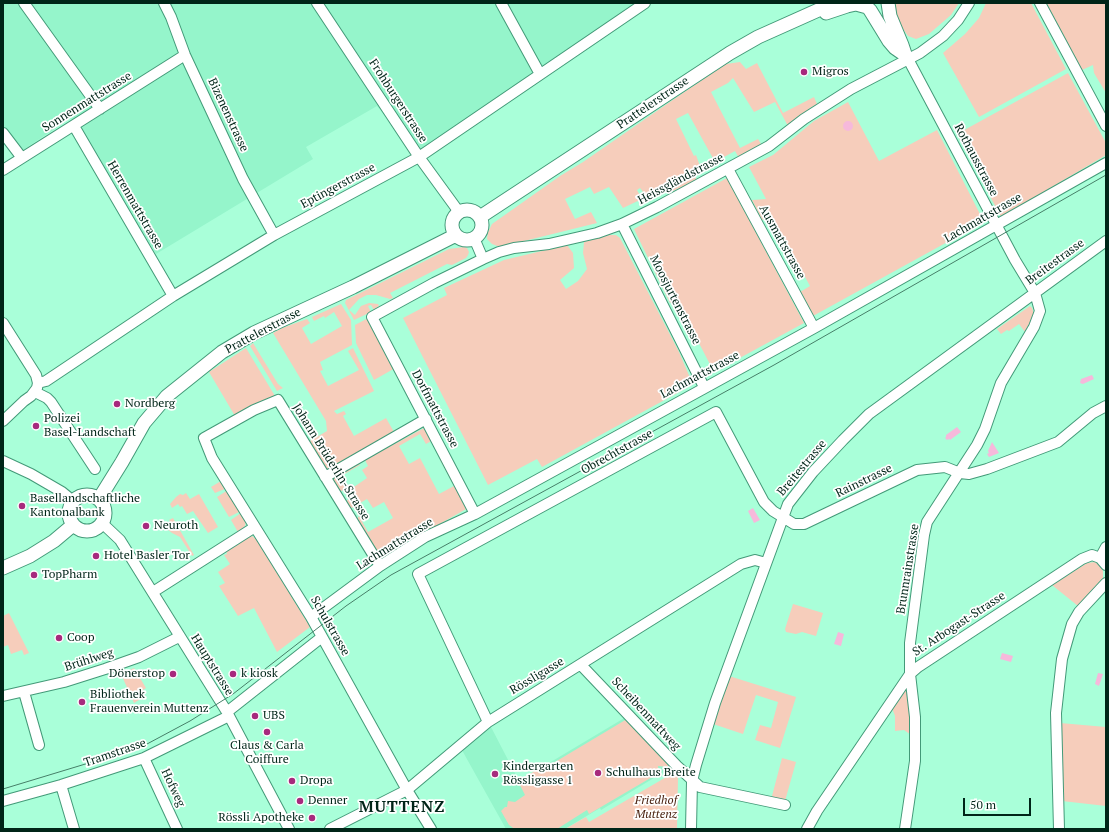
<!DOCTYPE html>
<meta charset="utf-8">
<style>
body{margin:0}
#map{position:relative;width:1109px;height:832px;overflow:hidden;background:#a9ffd9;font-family:"PT Serif",serif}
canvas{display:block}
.frame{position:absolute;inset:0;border:4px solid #002518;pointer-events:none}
.scale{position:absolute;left:963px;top:798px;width:68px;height:18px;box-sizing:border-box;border:2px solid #002518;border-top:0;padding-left:5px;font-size:12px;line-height:14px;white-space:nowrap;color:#002518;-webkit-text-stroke:3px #fff;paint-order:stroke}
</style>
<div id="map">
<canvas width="1109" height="832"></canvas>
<div class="frame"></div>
<div class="scale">50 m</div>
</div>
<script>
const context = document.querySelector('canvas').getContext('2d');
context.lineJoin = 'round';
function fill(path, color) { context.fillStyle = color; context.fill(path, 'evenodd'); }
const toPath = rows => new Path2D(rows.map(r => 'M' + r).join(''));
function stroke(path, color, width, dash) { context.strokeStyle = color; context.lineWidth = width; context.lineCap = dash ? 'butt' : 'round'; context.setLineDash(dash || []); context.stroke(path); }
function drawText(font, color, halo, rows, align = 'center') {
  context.font = font + ' "PT Serif",serif'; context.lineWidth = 3.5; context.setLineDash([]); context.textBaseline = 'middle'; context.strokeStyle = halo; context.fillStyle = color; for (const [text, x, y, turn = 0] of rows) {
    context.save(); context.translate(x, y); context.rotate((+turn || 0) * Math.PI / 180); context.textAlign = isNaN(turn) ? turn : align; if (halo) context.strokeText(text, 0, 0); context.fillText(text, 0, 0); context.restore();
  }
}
fill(toPath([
 [3,3,645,3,419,157,377,106,306,147,313,159,156,254,71,118,23,150,3,125],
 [626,717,668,762,667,770,601,810,600,808,565,829,506,829,463,752,463,750,491,727,519,781]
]), '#95f5cb');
fill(toPath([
 [895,3,959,3,951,15,929,34,916,39,908,36,901,26,894,10],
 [986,3,1031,3,1066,69,979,117,943,53,965,34,979,18],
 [1046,3,1106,3,1106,93,1094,73,1093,65,1082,70],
 [740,62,746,69,757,63,783,113,814,97,817,104,810,108,788,126,775,102,754,112,733,78,728,83,711,92,740,148,758,139,761,144,739,158,735,151,715,162,688,113,676,119,694,156,696,155,701,169,693,173,697,180,673,191,669,184,646,196,640,188,637,190,642,199,623,208,609,187,594,194,590,187,565,199,575,219,591,212,597,223,500,247,492,244,487,239,488,232,492,224,560,176,583,162,680,95,726,64],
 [1068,73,1106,143,1106,155,1001,217,957,134],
 [848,102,879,161,937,130,980,214,978,222,971,229,813,316,800,292,810,286,771,215,762,220,752,200,766,199,749,167,773,155,814,121],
 [727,178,804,323,714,372,676,299,670,303,634,229],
 [609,235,616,235,620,238,679,352,691,380,692,385,542,467,537,459,488,485,403,318,447,295,444,288,504,260,567,245,573,253,574,268,560,280,566,289,578,281,587,269,583,253,584,242],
 [464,247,467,248,469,252,468,255,466,258,452,265,447,264,390,293,393,298,390,299,376,295,367,295,359,299,349,310,355,315,361,306,369,303,378,304,379,306,374,310,371,305,368,306,371,312,354,320,345,303,346,300,449,249],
 [341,304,351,320,352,345,320,362,323,370,320,371,328,386,359,370,348,351,353,348,374,391,334,411,337,414,344,411,346,414,343,416,354,436,386,418,394,432,330,470,322,467,308,442,327,431,326,421,273,333,282,328,307,319,310,323,302,328,311,344,342,326,334,312,325,318,324,316,314,321,312,317],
 [1030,306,1032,308,1034,314,1025,332,1019,324,1009,331,1007,330,1001,334,997,329],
 [370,317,397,367,374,380,356,343,355,325],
 [253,343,278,384,283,388,277,391,250,346],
 [246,348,275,396,235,416,209,372],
 [426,427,433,440,426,444,420,434,399,446,409,464,420,458,439,494,454,486,440,460,442,459,468,508,411,540,408,535,374,553,356,520,359,516,368,532,393,518,384,502,373,508,367,499,348,510,344,503,354,495,351,489,367,478,362,470,368,466,365,460],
 [358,462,360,465,341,476,348,487,340,492,331,480,332,477],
 [221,481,227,488,215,493,211,487],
 [228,490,241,511,229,517,217,497],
 [186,493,190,499,199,494,218,527,208,533,193,511,187,514,182,506,180,507,178,504,172,508,170,504,176,497,180,494,183,495],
 [241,513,246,521,245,526,238,532,231,520],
 [173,518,194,555,192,556,180,537,172,533,167,529,167,526,171,523,169,520],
 [252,536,257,540,310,627,277,652,254,608,238,616,219,586,225,583,218,572,230,564,224,555,227,554,226,551,248,537],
 [1095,562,1100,566,1103,571,1103,578,1078,606,1052,585,1087,563],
 [793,604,823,613,816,636,802,632,796,634,786,632,785,629],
 [9,613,29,653,24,655,22,650,11,654,8,645,3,647,3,616],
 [134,668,146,688,140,692,144,697,134,703,121,674],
 [729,676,796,697,780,748,755,740,760,725,771,728,778,702,756,695,743,734,713,724],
 [904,691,909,692,911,735,904,730,895,731,895,716,892,708],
 [627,719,668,763,668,767,658,766,659,773,589,814,587,810,557,829,514,829,512,827,509,825,501,811,505,807,507,807,508,801,515,802,525,795,518,781,548,763,550,765],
 [1060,723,1106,727,1106,806,1062,801],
 [782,758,796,762,785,801,773,798,772,796],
 [675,772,678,778,677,829,565,829,586,817,589,822]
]), '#f6cdbb');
fill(toPath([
 '843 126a5 5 0 1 1 10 0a5 5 0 1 1-10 0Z',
 [1092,375,1094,379,1083,384,1080,383,1081,379],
 [957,427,961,432,950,440,949,439,947,440,945,438,946,437,946,435],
 [992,442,999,453,989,457,987,454,989,453,988,451],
 [753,508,760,520,754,523,748,511],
 [838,632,844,634,841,646,834,644],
 [1002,653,1013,656,1011,662,1000,659],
 [1098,673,1103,674,1099,686,1095,684]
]), '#f6b9db');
const minor = toPath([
 [24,3,100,109],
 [164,3,171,17,185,55,243,179,274,235],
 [317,3,419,157,459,212],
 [501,3,540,74],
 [1040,3,1106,126],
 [74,126,173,296],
 [3,133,22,158],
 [728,169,814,328],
 [3,170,185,55],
 [622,224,704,387],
 [474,238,483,259],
 [3,323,36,375,38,383,37,388,31,396,24,401,3,421],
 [38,383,46,381,173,296,274,235,419,157,645,3],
 [35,392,47,398,51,402,95,469],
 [3,461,31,474,62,492,73,501],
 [325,477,426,419],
 [475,514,372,317,434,283,483,259,499,252,514,248,549,244,597,233,622,224,657,207,769,146,804,119,851,89,920,53,943,36,958,20,969,3],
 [102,523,120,540,227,712,289,829],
 [1100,558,1106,547],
 [380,566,278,400,254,410,204,438,212,458,311,617,407,790,431,829],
 [153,592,255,527],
 [311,617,380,566,425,537,475,514,814,328,1106,163],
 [581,665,677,766,700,787,785,805],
 [24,692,39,745],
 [3,696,64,682,105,669,139,657,179,637],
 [227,712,322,637],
 [488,722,418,574,716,412,764,502,773,511,794,524,804,524,917,470,945,467,960,473,969,474,987,469,1058,442,1093,413,1106,406],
 [144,758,177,829],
 [61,785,74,829],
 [3,801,61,785,144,758,229,716],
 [330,829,407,790,488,722,741,564,755,560,766,563],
 [691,829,692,781,696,765,715,703,788,504,813,472,843,440,869,414,1106,241],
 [807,829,817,811,910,674,918,667,1082,559,1092,555,1100,558,1106,565],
 [905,829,915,761,915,717,910,674,910,643,924,535,927,522,977,445,985,429,1001,383,1034,327,1040,311,1035,293,1015,260,908,59],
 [1059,829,1056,713,1062,659,1072,624,1079,612,1106,583]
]);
const major = toPath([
 [888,3,890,16,902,45,905,54],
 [826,13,847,6,856,4,867,7,870,10,889,41,895,48,905,55],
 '452 225a15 15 0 1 1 30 0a15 15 0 1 1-30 0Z',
 [480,217,730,53,758,37,834,3],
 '69 513a18 18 0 1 1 36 0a18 18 0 1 1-36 0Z',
 [99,499,122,462,144,423,167,396,222,352,254,333,353,287,456,235],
 [3,568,30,556,54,541,73,525]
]);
stroke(minor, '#439a78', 12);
stroke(major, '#439a78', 15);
stroke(minor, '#fff', 10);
stroke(major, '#fff', 13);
stroke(toPath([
 [3,789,125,752,147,744,190,721,233,694,346,606,391,575,774,365,1106,175]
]), '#467f68', 1);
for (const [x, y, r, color] of [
 [804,72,4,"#a72a7d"],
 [117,404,4,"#a72a7d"],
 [36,426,4,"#a72a7d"],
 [22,506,4,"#a72a7d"],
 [146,526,4,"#a72a7d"],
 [96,556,4,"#a72a7d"],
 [34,575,4,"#a72a7d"],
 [59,638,4,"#a72a7d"],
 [173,674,4,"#a72a7d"],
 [233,674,4,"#a72a7d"],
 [82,702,4,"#a72a7d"],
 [255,716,4,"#a72a7d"],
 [267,732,4,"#a72a7d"],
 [598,773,4,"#a72a7d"],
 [495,774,4,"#a72a7d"],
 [292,781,4,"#a72a7d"],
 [300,801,4,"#a72a7d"],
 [312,818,4,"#a72a7d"]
]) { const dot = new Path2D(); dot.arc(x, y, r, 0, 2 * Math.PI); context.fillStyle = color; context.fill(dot); stroke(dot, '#fff', 1.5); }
drawText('12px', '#002518', '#fff', [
 ["Migros",812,72],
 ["Nordberg",125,404],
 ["Polizei",44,419],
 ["Basel-Landschaft",44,433],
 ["Basellandschaftliche",30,499],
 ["Kantonalbank",30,513],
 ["Neuroth",154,526],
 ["Hotel Basler Tor",104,556],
 ["TopPharm",42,575],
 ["Coop",67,638],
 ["Dönerstop",165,674,"right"],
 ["k kiosk",241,674],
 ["Bibliothek",90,695],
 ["Frauenverein Muttenz",90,709],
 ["UBS",263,716],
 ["Claus & Carla",267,746,"center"],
 ["Coiffure",267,760,"center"],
 ["Kindergarten",503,767],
 ["Rössligasse 1",503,781],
 ["Schulhaus Breite",606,773],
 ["Dropa",300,781],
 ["Denner",308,801],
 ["Rössli Apotheke",304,818,"right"]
], 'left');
drawText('12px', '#002518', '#fff', [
 ["Frohburgerstrasse",398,101,57],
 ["Sonnenmattstrasse",87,102,-32],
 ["Prattelerstrasse",653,103,-34],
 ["Bizenenstrasse",228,115,65],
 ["Rothausstrasse",976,160,62],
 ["Heissgländstrasse",681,179,-28],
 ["Eptingerstrasse",338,186,-28],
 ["Herrenmattstrasse",135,205,60],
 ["Lachmattstrasse",983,218,-30],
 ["Ausmattstrasse",782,242,61],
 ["Breitestrasse",1055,262,-36],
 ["Moosjurtenstrasse",675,300,63],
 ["Prattelerstrasse",263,331,-28],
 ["Lachmattstrasse",700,375,-28],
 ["Dorfmattstrasse",435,409,62],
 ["Obrechtstrasse",617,452,-29],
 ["Johann Brüderlin-Strasse",331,462,58],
 ["Breitestrasse",802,468,-50],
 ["Rainstrasse",864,481,-26],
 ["Lachmattstrasse",395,544,-32],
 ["Brunnrainstrasse",908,569,-81],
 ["St. Arbogast-Strasse",959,624,-33],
 ["Schulstrasse",330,626,60],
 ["Brühlweg",89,660,-18],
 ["Hauptstrasse",212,665,58],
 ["Rössligasse",537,676,-31],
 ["Scheibenmattweg",646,714,47],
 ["Tramstrasse",115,753,-19],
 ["Hofweg",173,788,65]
]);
drawText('italic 12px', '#4b2311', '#fff', [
 ["Friedhof",656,801],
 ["Muttenz",656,815]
]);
context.letterSpacing = '1px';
drawText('bold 16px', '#002518', '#fff', [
 ["MUTTENZ",402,807]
]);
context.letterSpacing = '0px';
</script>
